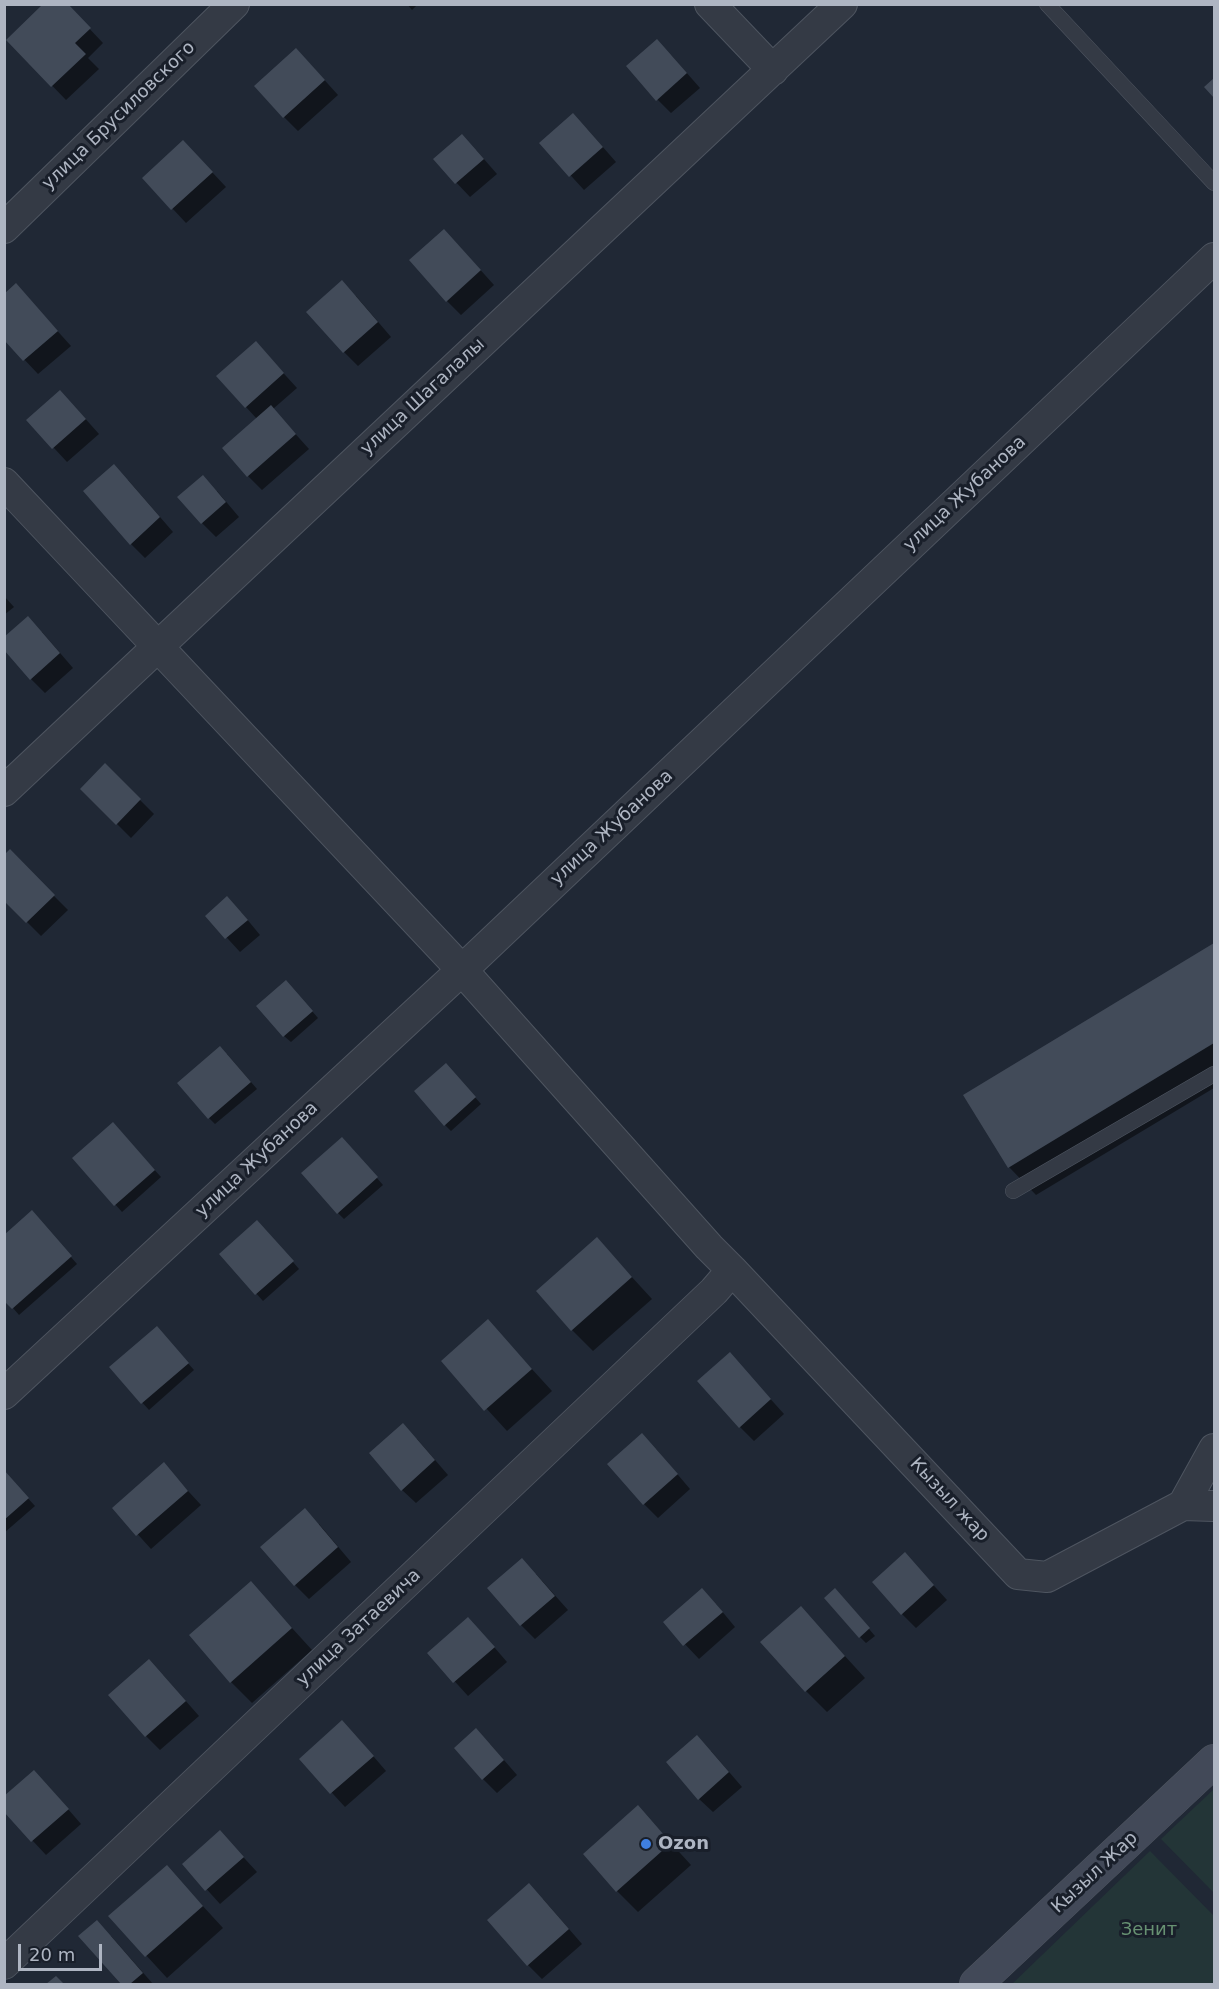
<!DOCTYPE html>
<meta charset="utf-8">
<style>
body{margin:0}
#map{position:relative;width:1219px;height:1989px;overflow:hidden;background:#202835;font-family:"DejaVu Sans",sans-serif}
canvas{display:block}
.frame{position:absolute;inset:0;border:6px solid #aeb5c2;pointer-events:none}
.scale{position:absolute;left:18px;top:1944px;width:84px;height:27px;box-sizing:border-box;border:3px solid #aeb5c2;border-top:0;padding-left:8px;font-size:18px;line-height:21px;white-space:nowrap;color:#aeb5c2;-webkit-text-stroke:4px #191f2a;paint-order:stroke}
</style>
<div id="map">
<canvas width="1219" height="1989"></canvas>
<div class="frame"></div>
<div class="scale">20 m</div>
</div>
<script>
const context = document.querySelector('canvas').getContext('2d');
context.lineJoin = 'round';
function fill(path, color) { context.fillStyle = color; context.fill(path, 'evenodd'); }
const toPath = rows => new Path2D(rows.map(r => 'M' + r).join(''));
function stroke(path, color, width, dash) { context.strokeStyle = color; context.lineWidth = width; context.lineCap = dash ? 'butt' : 'round'; context.setLineDash(dash || []); context.stroke(path); }
function drawText(font, color, halo, rows, align = 'center') {
  context.font = font + ' "DejaVu Sans",sans-serif'; context.lineWidth = 6; context.setLineDash([]); context.textBaseline = 'middle'; context.strokeStyle = halo; context.fillStyle = color; for (const [text, x, y, turn = 0] of rows) {
    context.save(); context.translate(x, y); context.rotate((+turn || 0) * Math.PI / 180); context.textAlign = isNaN(turn) ? turn : align; if (halo) context.strokeText(text, 0, 0); context.fillText(text, 0, 0); context.restore();
  }
}
fill(toPath([
 [1214,1789,1214,1893,1161,1839],
 [1150,1851,1214,1916,1214,1984,1012,1984]
]), '#233537');
fill(toPath([
 [66,4,103,43,88,58,99,69,66,100,8,40],
 [407,4,418,4,412,10],
 [671,55,700,88,671,113,657,99],
 [310,64,338,95,298,131,284,117],
 [587,129,616,162,584,190,541,143],
 [476,150,497,174,470,197,435,160],
 [197,156,226,187,186,223,144,178],
 [458,245,494,285,461,315,447,301],
 [16,285,71,346,38,374,4,338],
 [356,296,391,337,358,366,344,352],
 [256,343,297,388,273,409,309,449,262,490,248,476,257,419,246,407],
 [74,406,99,434,67,462,28,420],
 [128,480,173,532,145,558,131,544],
 [217,491,239,517,216,537,202,523],
 [4,596,14,607,4,615],
 [42,632,73,668,45,693,31,679],
 [105,765,154,814,131,838,82,789],
 [10,852,68,910,41,936,4,899],
 [241,912,260,935,240,952,207,916],
 [1214,945,1214,1088,1036,1195,1009,1167,965,1095],
 [293,989,318,1018,291,1042,284,1036],
 [227,1054,257,1089,215,1124,209,1118],
 [452,1071,481,1104,451,1131,445,1125],
 [119,1131,161,1177,122,1212,74,1158],
 [349,1146,383,1185,344,1219,338,1213],
 [38,1219,77,1264,19,1315,13,1308],
 [264,1228,299,1269,263,1301,221,1254],
 [597,1239,652,1299,593,1351,572,1330],
 [488,1321,552,1391,507,1431,443,1361],
 [163,1335,194,1370,149,1410,111,1368],
 [730,1354,784,1414,754,1441,740,1427],
 [417,1439,448,1475,416,1503,402,1490],
 [656,1449,690,1489,658,1518,644,1504],
 [4,1472,35,1506,4,1533],
 [177,1479,201,1505,151,1549,114,1508],
 [319,1524,351,1562,309,1599,295,1585],
 [905,1554,947,1600,916,1628,902,1614],
 [536,1574,568,1610,535,1639,521,1625],
 [251,1583,312,1650,252,1703,231,1682],
 [842,1597,875,1636,866,1643,860,1637],
 [716,1604,735,1627,699,1659,665,1623],
 [801,1608,865,1678,827,1712,806,1691],
 [482,1633,507,1662,468,1696,429,1653],
 [163,1675,199,1716,160,1750,146,1736],
 [356,1736,386,1771,345,1807,301,1759],
 [490,1744,517,1775,497,1793,483,1779],
 [711,1751,742,1787,713,1812,699,1799],
 [48,1786,81,1824,46,1855,4,1810],
 [638,1807,691,1865,638,1912,617,1891],
 [234,1847,257,1872,220,1904,184,1864],
 [167,1867,223,1928,167,1978,110,1916],
 [543,1899,582,1944,542,1979,528,1965],
 [81,1936,111,1936,153,1984,123,1984]
]), '#0007');
fill(toPath([
 [43,4,68,4,91,28,75,43,86,54,51,87,6,40],
 [657,39,687,73,656,101,626,66],
 [296,48,325,80,283,118,254,86],
 [1214,78,1214,98,1204,87],
 [573,113,603,147,569,177,539,143],
 [462,134,484,159,455,184,433,159],
 [183,140,213,172,171,210,142,178],
 [444,229,481,270,446,302,409,260],
 [342,280,378,322,343,353,306,312],
 [16,283,58,331,23,361,4,340,4,294],
 [256,341,284,373,245,408,216,376],
 [60,390,86,419,52,449,26,420],
 [271,405,296,434,247,477,222,448],
 [114,464,160,517,130,545,83,491],
 [203,475,226,502,201,524,177,497],
 [28,616,60,653,30,680,4,650,4,637],
 [105,763,141,799,116,825,80,789],
 [10,849,55,895,26,923,4,901,4,855],
 [227,896,248,920,225,939,205,916],
 [1214,943,1214,1043,1008,1168,963,1095],
 [286,980,313,1011,283,1037,256,1006],
 [220,1046,251,1082,208,1119,177,1083],
 [446,1063,476,1097,444,1126,414,1091],
 [113,1122,155,1170,114,1206,72,1158],
 [342,1137,378,1177,337,1214,301,1173],
 [32,1210,72,1256,12,1309,4,1301,4,1235],
 [257,1220,294,1261,255,1295,219,1254],
 [597,1237,632,1277,571,1331,536,1291],
 [488,1319,532,1369,484,1411,441,1361],
 [157,1326,189,1363,141,1404,109,1367],
 [730,1352,771,1399,739,1428,697,1381],
 [403,1423,435,1460,401,1491,369,1453],
 [642,1433,678,1474,643,1505,607,1464],
 [164,1462,188,1491,136,1536,112,1508],
 [4,1470,29,1498,4,1520],
 [305,1508,338,1547,294,1586,260,1547],
 [905,1552,934,1585,901,1615,872,1582],
 [522,1558,555,1596,520,1626,487,1588],
 [251,1581,292,1628,230,1683,189,1635],
 [702,1588,723,1612,683,1646,663,1622],
 [835,1588,870,1628,859,1638,824,1598],
 [801,1606,845,1656,805,1692,760,1642],
 [468,1617,495,1647,453,1683,427,1653],
 [149,1659,186,1701,145,1737,108,1695],
 [342,1720,374,1756,330,1794,299,1759],
 [476,1728,504,1760,482,1780,454,1748],
 [697,1735,729,1772,698,1800,666,1762],
 [34,1770,69,1809,31,1842,4,1812,4,1796],
 [638,1805,671,1843,616,1892,583,1854],
 [220,1830,244,1857,205,1891,182,1864],
 [167,1865,203,1906,145,1957,108,1916],
 [529,1883,569,1929,527,1966,487,1920],
 [97,1920,143,1973,130,1984,121,1984,78,1936],
 [56,1976,64,1984,46,1984]
]), '#424b59');
const lane = toPath([
 [1047,4,1214,183],
 [1013,1191,1214,1074]
]);
const street = toPath([
 [710,4,773,70],
 [4,228,234,4],
 [4,483,462,970,709,1247,732,1270,714,1291,4,1964],
 [4,791,842,4],
 [732,1270,1018,1574,1047,1577,1183,1505,1214,1506],
 [4,1394,462,970,1214,258],
 [1183,1505,1214,1449]
]);
const secondary = toPath([
 [976,1984,1214,1761]
]);
stroke(lane, '#4e5560', 16);
stroke(street, '#4e5560', 32);
stroke(secondary, '#4e5560', 34);
stroke(lane, '#343a45', 15);
stroke(street, '#343a45', 30);
stroke(secondary, '#424958', 33);
for (const [x, y, r, color] of [
 [646,1844,6,"#3f7fe0"]
]) { const dot = new Path2D(); dot.arc(x, y, r, 0, 2 * Math.PI); context.fillStyle = color; context.fill(dot); stroke(dot, '#191f2a', 2); }
drawText('18px', '#aeb5c2', '#191f2a', [
 ["улица Брусиловского",119,116,-44],
 ["улица Шагалалы",423,397,-43],
 ["улица Жубанова",965,494,-43],
 ["улица Жубанова",612,828,-43],
 ["улица Жубанова",257,1160,-43],
 ["Кызыл жар",949,1500,47],
 ["улица Затаевича",359,1628,-43],
 ["Кызыл Жар",1095,1873,-43]
]);
drawText('bold 18px', '#aeb5c2', '#191f2a', [
 ["Ozon",658,1844]
], 'left');
drawText('18px', '#679172', '#191f2a', [
 ["Зенит",1149,1930]
]);
</script>
